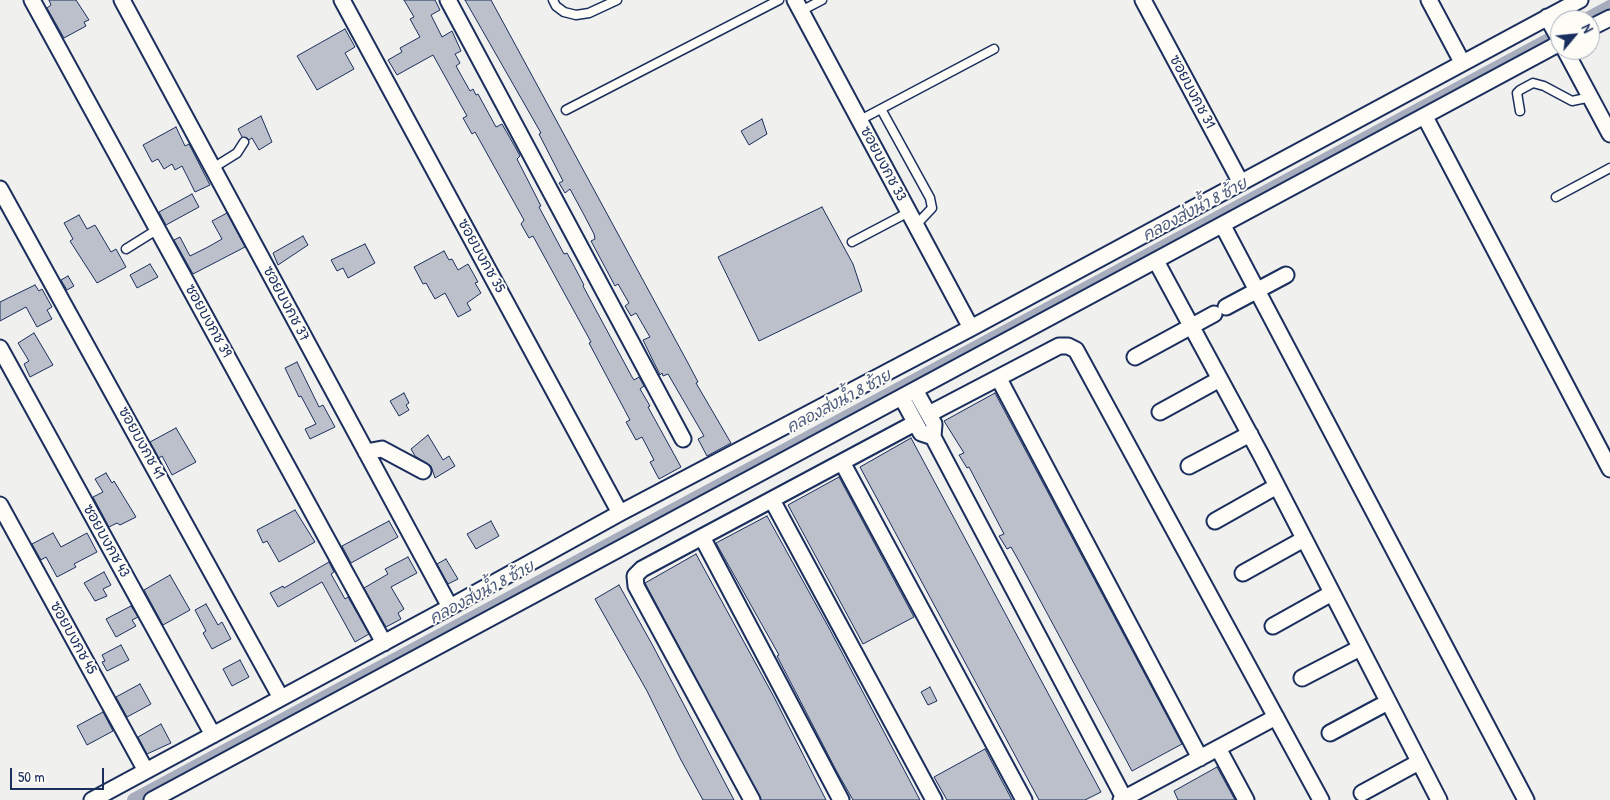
<!DOCTYPE html>
<meta charset="utf-8">
<style>
body{margin:0}
#map{position:relative;width:1610px;height:800px;overflow:hidden;background:#f0f0ee;font-family:"Patrick Hand",sans-serif}
canvas{display:block}
.north{position:absolute;left:1550px;top:10px;width:50px;height:50px;box-sizing:border-box;background:#fdfcf7;border:1px solid #a3aaba;border-radius:50%;rotate:62deg;font-size:14px;font-weight:700;line-height:20px;text-align:center;color:#1b2f5e}
.north::after{content:'';display:block;margin:auto;width:18px;height:22px;background:#1b2f5e;clip-path:polygon(50% 0,100% 100%,50% 72%,0 100%)}
.scale{position:absolute;left:10px;top:768px;width:94px;height:22px;box-sizing:border-box;border:2px solid #1b2f5e;border-top:0;padding-left:6px;font-size:15px;line-height:18px;white-space:nowrap;color:#1b2f5e;-webkit-text-stroke:4px #fdfcf7;paint-order:stroke}
</style>
<div id="map">
<canvas width="1610" height="800"></canvas>
<div class="north">N</div>
<div class="scale">50 m</div>
</div>
<script>
const context = document.querySelector('canvas').getContext('2d');
context.lineJoin = 'round';
const toPath = rows => new Path2D(rows.map(r => 'M' + r).join(''));
function stroke(path, color, width, dash) { context.strokeStyle = color; context.lineWidth = width; context.lineCap = dash ? 'butt' : 'round'; context.setLineDash(dash || []); context.stroke(path); }
function fill(path, color) { context.fillStyle = color; context.fill(path, 'evenodd'); }
function drawText(font, color, halo, rows, align = 'center') {
  context.font = font + ' "Patrick Hand","Playpen Sans Thai",sans-serif'; context.lineWidth = 4; context.setLineDash([]); context.textBaseline = 'middle'; context.strokeStyle = halo; context.fillStyle = color; for (const [text, x, y, turn = 0] of rows) {
    context.save(); context.translate(x, y); context.rotate((+turn || 0) * Math.PI / 180); context.textAlign = isNaN(turn) ? turn : align; if (halo) context.strokeText(text, 0, 0); context.fillText(text, 0, 0); context.restore();
  }
}
stroke(toPath([
 [1586,20,1610,7],
 [134,800,1560,34]
]), '#a7adbd', 14);
const building = toPath([
 [49,0,76,0,89,20,84,22,86,26,64,38,47,8,51,5,49,0],
 [404,0,435,0,440,10,431,15,442,37,452,31,461,51,455,54,460,63,456,66,470,91,473,89,476,95,478,94,496,127,502,124,514,145,520,156,517,159,541,206,539,207,564,254,567,253,573,264,584,285,583,286,632,377,634,380,639,377,643,384,644,386,640,389,650,406,648,407,681,467,659,479,650,462,654,460,642,437,636,440,626,422,630,420,589,343,591,342,533,236,529,238,521,224,524,220,475,132,472,134,463,118,467,116,433,55,397,75,388,60,402,52,400,48,420,37,410,19,414,17,404,0],
 [465,0,491,0,688,363,698,382,696,383,731,443,707,456,698,439,704,436,668,374,663,376,662,373,660,375,643,340,650,337,636,313,631,316,625,306,629,303,618,284,615,286,591,241,595,239,594,234,583,213,570,189,565,193,559,183,563,181,539,134,541,133,465,0],
 [345,29,355,47,345,53,354,69,317,90,297,56,345,29],
 [261,116,272,142,259,150,252,138,249,140,242,137,238,129,261,116],
 [762,119,767,134,749,145,741,131,762,119],
 [176,127,185,146,189,144,210,185,195,192,182,166,175,170,172,164,164,169,158,159,152,162,143,145,176,127],
 [192,194,199,207,166,225,159,212,192,194],
 [822,207,853,264,862,291,759,341,718,257,822,207],
 [227,213,245,247,193,274,174,240,180,237,190,256,208,247,222,239,212,221,227,213],
 [79,215,87,229,95,225,111,252,116,249,126,267,97,283,70,241,73,239,64,223,79,215],
 [303,236,308,245,278,265,273,253,303,236],
 [365,244,375,263,348,278,343,268,337,271,331,260,365,244],
 [444,251,449,260,452,259,458,270,468,264,478,282,475,283,481,293,467,303,471,310,458,317,445,293,435,299,426,283,423,284,414,267,444,251],
 [150,264,158,277,137,288,130,275,150,264],
 [68,276,74,286,67,290,61,280,68,276],
 [35,285,39,291,42,289,52,307,47,310,52,319,37,327,26,307,0,321,0,302,35,285],
 [34,333,53,365,30,377,24,364,29,361,18,343,34,333],
 [297,362,319,407,323,405,335,427,310,439,305,429,316,424,301,396,299,397,285,368,297,362],
 [404,393,409,403,406,405,409,410,399,416,390,401,404,393],
 [995,393,1182,744,1132,771,1020,563,1011,547,1007,549,999,536,1004,534,969,467,967,468,959,455,964,453,944,421,995,393],
 [176,428,196,462,172,475,162,456,159,458,150,442,176,428],
 [428,435,443,460,449,456,455,466,435,478,431,466,415,456,411,449,428,435],
 [911,438,1101,792,1085,800,1039,800,860,467,911,438],
 [106,473,112,483,114,481,136,517,120,525,117,523,109,527,93,497,103,492,95,479,106,473],
 [839,477,914,617,863,644,788,505,839,477],
 [295,510,315,542,279,562,267,541,263,543,257,530,295,510],
 [767,516,829,628,920,800,853,800,837,772,777,656,779,655,716,543,767,516],
 [389,521,398,537,351,563,342,546,389,521],
 [491,521,499,536,476,549,467,534,491,521],
 [53,533,61,547,87,533,97,552,74,564,76,567,57,577,46,557,41,560,32,544,53,533],
 [696,554,774,697,826,800,761,800,645,583,696,554],
 [408,557,417,573,391,587,404,609,398,613,401,619,386,627,364,588,388,574,385,569,408,557],
 [446,559,458,579,448,584,437,564,446,559],
 [329,562,334,572,331,574,345,599,348,597,369,634,355,642,322,582,278,607,270,593,283,586,284,588,329,562],
 [104,572,111,585,103,589,107,596,95,601,84,583,104,572],
 [170,575,190,610,163,625,144,590,170,575],
 [619,585,653,646,734,800,703,800,681,760,647,691,595,599,619,585],
 [206,604,218,625,222,622,231,639,212,649,203,633,206,631,195,610,206,604],
 [131,606,138,617,132,620,136,626,116,637,106,619,131,606],
 [121,645,129,660,107,671,102,662,105,661,102,655,121,645],
 [240,660,249,677,232,686,223,669,240,660],
 [140,684,151,704,127,717,116,697,140,684],
 [930,687,937,701,928,705,921,692,930,687],
 [103,712,113,731,87,745,77,726,103,712],
 [161,724,171,743,147,754,138,737,161,724],
 [985,749,1012,800,947,800,934,777,985,749],
 [1217,767,1235,800,1178,800,1174,791,1217,767]
]);
fill(building, '#bbc0ca');
stroke(building, '#1b2f5e', 1);
const service = toPath([
 [553,0,556,6,564,12,576,15,589,13,617,0],
 [801,11,822,0],
 [881,109,930,198,932,208,916,225],
 [566,110,779,0],
 [1520,111,1517,93,1520,90,1533,83,1544,86,1572,101,1591,97],
 [860,120,994,49],
 [213,168,237,153,244,142],
 [1556,197,1610,168],
 [852,242,909,212],
 [126,249,158,229]
]);
const minor = toPath([
 [32,0,384,643],
 [122,0,450,607],
 [342,0,620,513],
 [448,0,683,439],
 [795,0,971,328],
 [1143,0,1241,183],
 [1429,0,1462,62],
 [1547,17,1560,40],
 [1590,28,1610,18],
 [1565,50,1610,134],
 [1425,117,1610,469],
 [0,189,281,698],
 [1223,226,1526,800],
 [1156,261,1261,455,1439,800],
 [1226,307,1286,275],
 [0,348,213,735],
 [1135,357,1214,314],
 [999,379,1200,758],
 [915,390,934,424,933,437,1124,798],
 [902,398,921,433,933,437],
 [1160,412,1220,379],
 [929,414,1059,346,1068,346,1076,350,1321,800],
 [366,452,382,449,423,471],
 [842,462,1024,800],
 [1189,466,1250,434],
 [772,500,934,800],
 [0,505,146,771],
 [1215,521,1277,486],
 [702,537,841,800],
 [1243,573,1304,539],
 [1273,626,1332,593],
 [1302,678,1360,648],
 [1330,733,1388,702],
 [1218,748,1246,800],
 [1362,793,1419,762],
 [92,800,450,607,620,513,971,328,1580,0],
 [152,800,1560,43],
 [752,800,636,586,635,576,642,569,915,423],
 [1121,800,1276,717]
]);
stroke(service, '#1b2f5e', 11);
stroke(minor, '#1b2f5e', 19);
stroke(service, '#fdfcf7', 8);
stroke(minor, '#fdfcf7', 15);
drawText('15px', '#1b2f5e', '#fdfcf7', [
 ["ซอยบงกช 31",1192,92,62],
 ["ซอยบงกช 33",883,164,62],
 ["ซอยบงกช 35",481,256,61],
 ["ซอยบงกช 37",286,304,62],
 ["ซอยบงกช 39",208,321,61],
 ["ซอยบงกช 41",141,443,61],
 ["ซอยบงกช 43",106,541,61],
 ["ซอยบงกช 45",73,638,61]
]);
drawText('italic 16px', '#4c5b7f', '#fdfcf7', [
 ["คลองส่งน้ำ 8 ซ้าย",1195,210,-28],
 ["คลองส่งน้ำ 8 ซ้าย",839,402,-28],
 ["คลองส่งน้ำ 8 ซ้าย",482,593,-28]
]);
</script>
